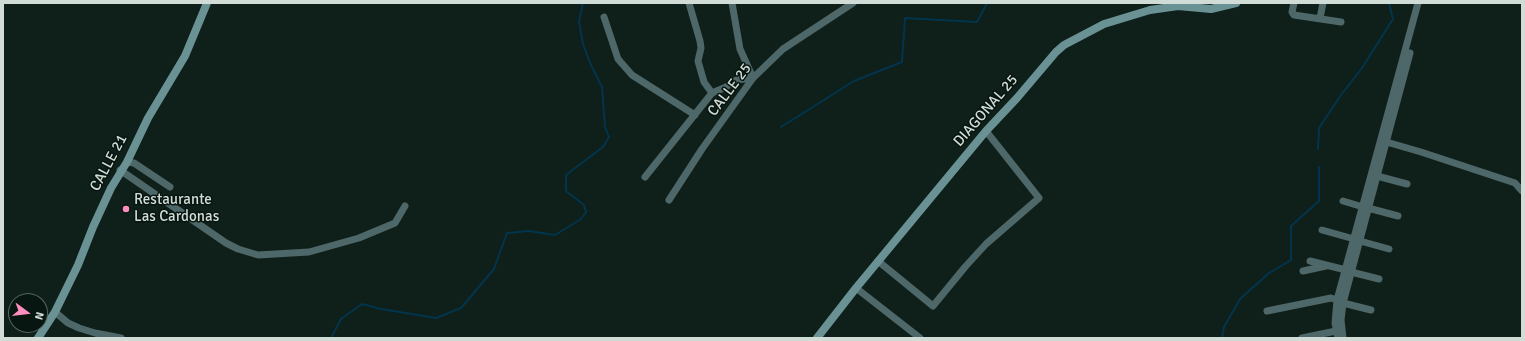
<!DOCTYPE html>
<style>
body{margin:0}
#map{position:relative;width:1525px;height:341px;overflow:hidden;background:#0f1f19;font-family:Signika,sans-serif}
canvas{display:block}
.frame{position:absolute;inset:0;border:4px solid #d2dcd7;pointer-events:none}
.north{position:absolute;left:8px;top:293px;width:40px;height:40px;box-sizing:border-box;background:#071610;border:1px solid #586560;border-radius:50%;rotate:105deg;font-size:11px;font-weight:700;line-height:16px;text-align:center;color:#d2dcd7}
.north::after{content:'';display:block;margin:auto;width:14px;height:18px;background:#fe8ebd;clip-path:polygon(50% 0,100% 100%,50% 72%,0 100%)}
</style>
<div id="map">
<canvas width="1525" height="341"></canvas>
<div class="frame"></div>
<div class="north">N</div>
</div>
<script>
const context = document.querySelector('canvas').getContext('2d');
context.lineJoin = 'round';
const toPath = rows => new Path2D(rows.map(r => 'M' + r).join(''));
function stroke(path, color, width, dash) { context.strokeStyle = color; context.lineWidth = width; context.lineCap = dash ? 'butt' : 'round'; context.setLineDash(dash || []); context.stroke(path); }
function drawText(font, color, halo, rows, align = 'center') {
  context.font = font + ' Signika,sans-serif'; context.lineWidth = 3; context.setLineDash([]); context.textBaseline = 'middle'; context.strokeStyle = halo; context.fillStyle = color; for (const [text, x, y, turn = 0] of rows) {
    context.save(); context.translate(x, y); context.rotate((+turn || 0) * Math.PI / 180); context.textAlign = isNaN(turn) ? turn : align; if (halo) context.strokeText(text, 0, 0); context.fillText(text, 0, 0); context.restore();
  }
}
stroke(toPath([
 [781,127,854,81,902,62,905,18,977,22,987,3],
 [1318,149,1319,128,1341,95,1362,68,1393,19,1389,3],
 [331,338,341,319,362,304,381,309,436,318,461,308,494,269,507,233,529,231,555,235,581,219,586,212,584,205,566,191,566,175,603,147,609,137,605,127,602,87,591,65,583,44,579,21,583,3],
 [1222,338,1224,327,1240,299,1269,273,1291,260,1291,226,1319,201,1319,167]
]), '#02354d', 2);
stroke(toPath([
 [689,3,700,41,701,48,698,61,704,82,712,93,726,87,736,80,753,78,740,49,732,3],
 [1294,3,1292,12,1294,15,1341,22],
 [604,17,618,59,632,75,695,115],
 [1320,18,1323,3],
 [1383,141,1421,152,1515,183,1522,191],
 [127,162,134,163,170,187],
 [120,170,226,243,238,249,258,255,309,252,359,238,395,223,405,206],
 [1377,176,1407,184],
 [645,177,712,93],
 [669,200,702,149,753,78,783,49,853,3],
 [1343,201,1363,207],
 [1368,208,1398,216],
 [1322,230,1354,239],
 [1360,241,1389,249],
 [878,261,933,306,965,267,986,244,1039,198,986,131],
 [1310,261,1346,270],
 [1303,271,1326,266],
 [1351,272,1379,279],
 [856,288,920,338],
 [1343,303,1371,310],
 [1267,311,1331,298,1337,300],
 [55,312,68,323,79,328,95,333,121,338],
 [1302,338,1336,331],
 [1338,338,1335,323,1337,300,1418,3],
 [1343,338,1341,320,1343,303,1410,53]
]), '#4e6768', 7);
stroke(toPath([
 [38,338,55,312,78,265,93,227,111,188,127,162,148,118,185,56,207,3],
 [817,338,856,288,986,131,1017,98,1056,52,1064,45,1104,24,1150,10,1178,6,1211,9,1236,3]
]), '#6a9295', 8);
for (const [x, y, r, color] of [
 [126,209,4,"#fe8ebd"]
]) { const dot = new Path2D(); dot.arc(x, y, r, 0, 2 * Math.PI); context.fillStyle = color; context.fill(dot); stroke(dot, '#071610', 1.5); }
drawText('15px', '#d2dcd7', '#071610', [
 ["CALLE 25",730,90,-53],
 ["DIAGONAL 25",986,111,-49],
 ["CALLE 21",109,163,-62]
]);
drawText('15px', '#d2dcd7', '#071610', [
 ["Restaurante",134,200],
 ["Las Cardonas",134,217]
], 'left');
</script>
